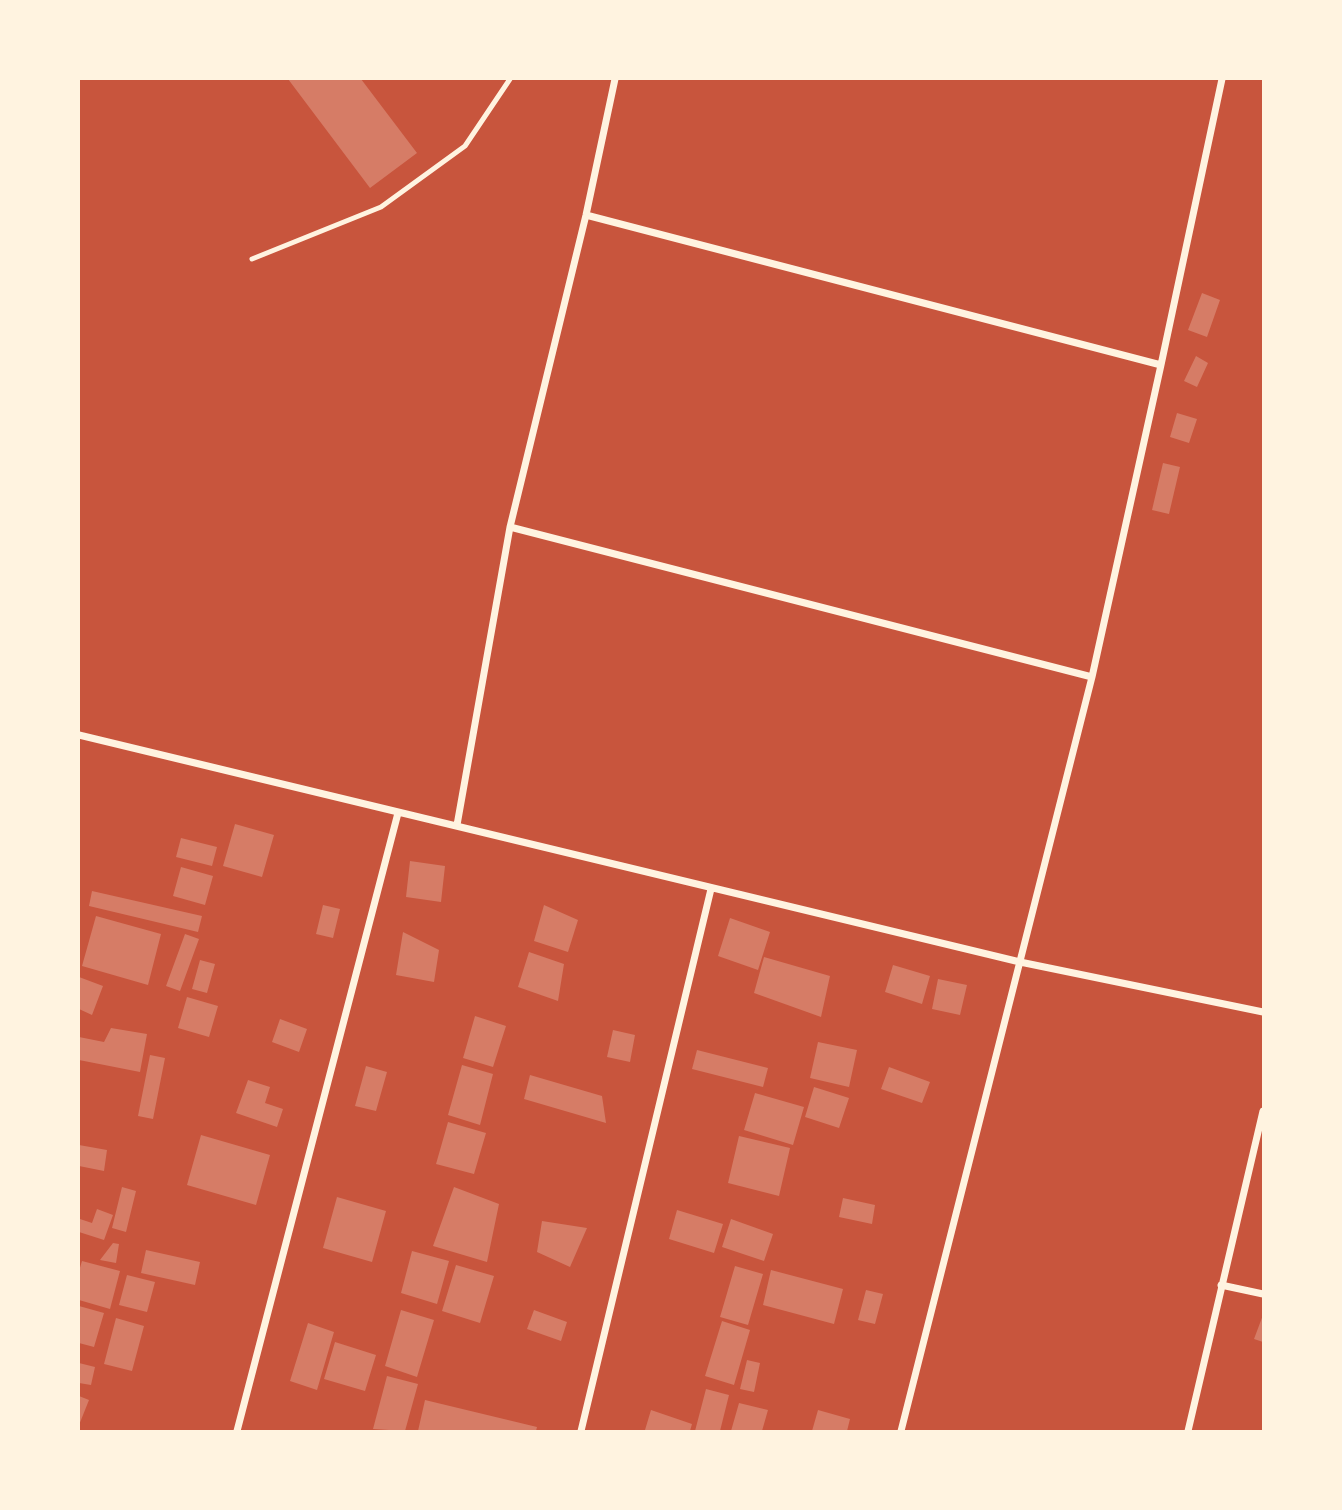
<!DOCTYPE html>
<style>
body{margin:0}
#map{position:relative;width:1342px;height:1510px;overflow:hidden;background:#c8553d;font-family:Signika,sans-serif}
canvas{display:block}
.frame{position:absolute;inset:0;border:80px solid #fff3e0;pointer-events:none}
</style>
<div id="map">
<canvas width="1342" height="1510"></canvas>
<div class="frame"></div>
</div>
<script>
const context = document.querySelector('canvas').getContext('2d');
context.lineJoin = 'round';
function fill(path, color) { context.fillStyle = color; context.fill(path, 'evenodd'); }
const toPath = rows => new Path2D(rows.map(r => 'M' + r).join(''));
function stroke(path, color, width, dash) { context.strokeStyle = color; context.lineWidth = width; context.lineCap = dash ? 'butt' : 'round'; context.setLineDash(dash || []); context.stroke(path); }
fill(toPath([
 [288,79,361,79,417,153,370,188],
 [1202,293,1220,300,1207,337,1188,330],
 [1196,356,1208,363,1197,387,1184,381],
 [1177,413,1197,419,1189,443,1170,437],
 [1163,463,1180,467,1169,514,1152,510],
 [235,824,274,835,262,877,223,866],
 [181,838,217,847,212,866,176,857],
 [410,861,445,866,441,902,406,897],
 [181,867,213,876,205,905,173,896],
 [92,891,202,916,198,932,89,906],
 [323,905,340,909,333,938,316,934],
 [544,905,578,920,568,952,534,941],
 [96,916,161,934,148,985,82,966],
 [730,918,770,932,758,970,718,956],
 [403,932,439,950,434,982,396,975],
 [185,934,199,939,180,991,166,986],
 [529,952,564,964,558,1001,518,987],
 [764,957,830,976,821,1017,754,993],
 [200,960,215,964,207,993,192,989],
 [893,965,930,976,922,1004,885,992],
 [79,977,103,986,92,1015,79,1009],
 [938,979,967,985,960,1015,932,1009],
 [187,997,218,1006,209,1037,178,1028],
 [475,1016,506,1026,493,1067,463,1058],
 [280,1019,307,1029,299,1052,272,1042],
 [111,1028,147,1034,140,1072,79,1060,79,1037,104,1042],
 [613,1030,635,1035,630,1062,607,1057],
 [818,1042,857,1050,849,1087,810,1078],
 [697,1050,768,1068,763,1087,692,1069],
 [150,1055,165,1058,153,1119,138,1116],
 [462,1065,493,1074,480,1125,448,1115],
 [366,1066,387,1072,376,1111,355,1106],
 [889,1067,930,1082,922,1103,881,1089],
 [530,1075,602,1096,606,1123,524,1099],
 [248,1080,270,1087,265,1103,283,1109,277,1127,236,1113],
 [814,1087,849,1098,839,1128,805,1117],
 [755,1093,804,1107,793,1145,744,1130],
 [448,1122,486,1133,474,1174,436,1164],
 [201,1135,270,1155,256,1205,187,1185],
 [739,1136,790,1148,779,1196,728,1183],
 [79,1145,107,1150,104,1171,79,1166],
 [122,1187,136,1191,126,1232,112,1228],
 [454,1187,499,1204,487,1262,433,1246],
 [337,1197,386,1211,372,1262,323,1248],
 [843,1198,875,1205,872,1224,839,1217],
 [97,1209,113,1215,104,1240,79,1232,80,1219,92,1223],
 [677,1210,723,1224,714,1253,669,1239],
 [731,1219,773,1234,764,1261,722,1247],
 [542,1221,587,1228,570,1267,537,1252],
 [113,1243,119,1244,116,1263,100,1260],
 [146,1250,200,1262,195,1285,141,1273],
 [412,1251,449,1261,437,1304,401,1293],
 [82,1261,120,1271,110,1309,79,1300,79,1271],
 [456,1265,494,1276,480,1323,442,1311],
 [735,1266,763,1274,748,1325,720,1317],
 [771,1270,843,1289,834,1324,763,1305],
 [127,1275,155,1282,147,1312,119,1305],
 [866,1290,883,1294,875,1324,858,1320],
 [79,1306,104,1313,94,1347,79,1343],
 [401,1310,434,1320,417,1377,385,1366],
 [534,1310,567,1322,561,1341,527,1329],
 [1263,1315,1263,1342,1254,1339],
 [116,1318,144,1326,132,1371,104,1364],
 [722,1321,750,1330,734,1385,705,1376],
 [308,1323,334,1332,317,1390,290,1381],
 [335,1342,376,1355,365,1391,324,1379],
 [747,1360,760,1363,754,1392,740,1389],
 [79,1363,95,1367,91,1385,79,1383],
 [387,1376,418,1384,405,1431,373,1429],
 [706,1389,729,1395,720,1431,695,1431],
 [79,1396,89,1400,79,1425],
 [425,1400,537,1427,536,1431,418,1431],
 [739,1403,768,1410,762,1431,731,1431],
 [651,1410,692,1424,690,1431,645,1430],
 [818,1410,850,1419,847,1431,812,1431]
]), '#d67c66');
stroke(toPath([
 [252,259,381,207,465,146,510,79]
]), '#fff3e0', 5);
stroke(toPath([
 [586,215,1161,365],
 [510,527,1092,677],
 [79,735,1020,962,1263,1012],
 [457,825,510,527,586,215,615,79],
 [1221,1285,1263,1294],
 [237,1431,398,813],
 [581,1431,711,889],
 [901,1431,1092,677,1161,365,1222,79],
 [1188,1431,1263,1111]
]), '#fff3e0', 7);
</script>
